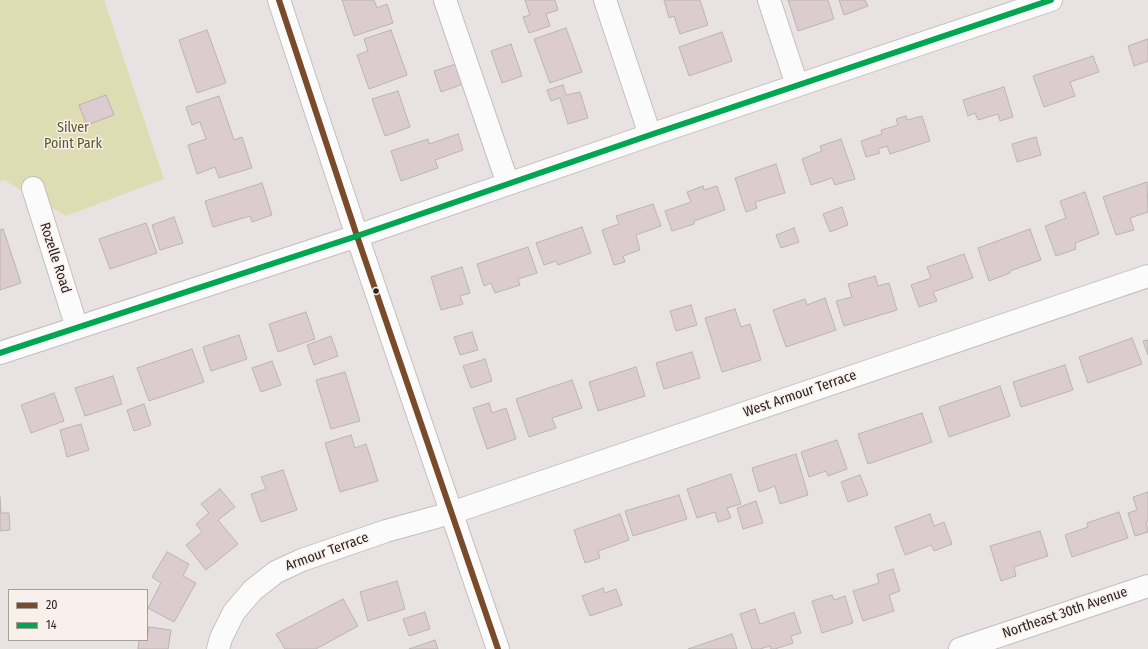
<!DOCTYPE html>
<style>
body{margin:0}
#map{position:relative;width:1148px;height:649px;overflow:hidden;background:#e8e3e2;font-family:"Fira Sans Condensed",sans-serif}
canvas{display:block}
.legend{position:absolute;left:8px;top:589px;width:140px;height:52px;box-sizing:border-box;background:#f9efeb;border:1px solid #a59e9b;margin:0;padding:5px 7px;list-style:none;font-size:12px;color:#282423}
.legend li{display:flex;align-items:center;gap:8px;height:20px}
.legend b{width:20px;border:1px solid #a59e9b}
</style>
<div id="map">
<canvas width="1148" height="649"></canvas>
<ul class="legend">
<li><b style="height:5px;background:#7a4b2a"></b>20</li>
<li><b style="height:5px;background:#00a651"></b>14</li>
</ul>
</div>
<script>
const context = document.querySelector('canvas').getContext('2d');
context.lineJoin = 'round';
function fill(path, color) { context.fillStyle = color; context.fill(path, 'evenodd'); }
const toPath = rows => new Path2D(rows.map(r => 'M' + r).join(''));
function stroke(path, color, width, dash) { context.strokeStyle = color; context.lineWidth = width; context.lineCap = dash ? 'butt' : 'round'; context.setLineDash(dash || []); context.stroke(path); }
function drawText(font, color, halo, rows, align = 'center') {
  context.font = font + ' "Fira Sans Condensed",sans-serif'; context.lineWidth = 3; context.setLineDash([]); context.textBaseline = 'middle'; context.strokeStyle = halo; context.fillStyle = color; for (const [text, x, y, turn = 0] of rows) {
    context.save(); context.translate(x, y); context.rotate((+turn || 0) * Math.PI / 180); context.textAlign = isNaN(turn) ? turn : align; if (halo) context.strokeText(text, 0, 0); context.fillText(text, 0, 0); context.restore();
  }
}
fill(toPath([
 [0,0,104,0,164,179,66,216,4,180,0,181]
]), '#dedcb3');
const building = toPath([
 [342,0,374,0,377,8,387,4,393,23,354,36,342,0],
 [525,0,555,0,558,10,546,14,550,26,529,33,523,17,530,15,525,0],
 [664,0,700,0,708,25,680,34,674,16,669,18,664,0],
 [788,0,828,0,834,19,798,31,788,0],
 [839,0,865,0,868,6,844,15,839,0],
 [566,28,582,72,550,83,534,39,566,28],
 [207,30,226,83,197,93,179,40,207,30],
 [391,30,407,75,369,89,357,55,368,51,364,39,391,30],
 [722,32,732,61,689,76,679,47,722,32],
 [1148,39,1148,61,1134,66,1128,46,1148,39],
 [511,44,522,76,502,83,491,51,511,44],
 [1093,56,1099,72,1070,82,1075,96,1044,107,1033,76,1093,56],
 [456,64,463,84,441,92,434,71,456,64],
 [563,85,566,95,580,92,588,118,568,124,560,98,551,101,547,90,563,85],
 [1004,87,1013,117,1000,121,998,114,978,120,975,113,968,116,963,100,1004,87],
 [398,91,410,127,385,136,372,99,398,91],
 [106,95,114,115,87,125,79,105,106,95],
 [219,96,234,140,242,137,252,168,219,178,215,167,197,174,188,145,206,139,200,122,192,125,186,107,219,96],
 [906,116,907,120,922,116,930,141,890,154,887,146,878,149,880,153,866,157,861,141,882,134,881,130,898,125,896,119,906,116],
 [458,134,463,150,435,160,438,168,401,181,391,151,428,139,429,144,458,134],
 [1036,137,1041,155,1017,162,1012,144,1036,137],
 [841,139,855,179,835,185,832,178,811,185,802,159,822,151,820,146,841,139],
 [776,164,785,193,755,202,757,208,746,212,735,178,776,164],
 [1147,182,1148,212,1130,218,1134,230,1116,235,1103,197,1147,182],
 [262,183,272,215,252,222,250,216,213,227,205,201,262,183],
 [703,186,704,190,717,186,725,210,694,221,694,224,672,231,665,211,691,202,687,192,703,186],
 [1085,192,1099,234,1075,243,1076,249,1056,256,1045,226,1066,218,1060,201,1085,192],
 [653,204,661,226,636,235,640,250,623,256,625,262,614,265,602,230,619,224,616,216,653,204],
 [842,207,848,225,830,232,823,214,842,207],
 [174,217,183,243,160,250,152,225,174,217],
 [146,223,157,253,110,269,99,239,146,223],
 [582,227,591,253,558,265,556,261,544,265,536,243,582,227],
 [794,228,799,242,781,248,776,235,794,228],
 [3,229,21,283,0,290,0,230,3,229],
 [1030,229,1041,260,1010,271,1010,273,989,281,978,248,1030,229],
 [528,247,537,273,518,279,520,285,495,293,491,283,484,286,477,264,528,247],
 [964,254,973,278,933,292,937,301,919,307,911,285,931,278,927,267,964,254],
 [462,267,470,293,460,296,463,304,441,310,431,277,462,267],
 [875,276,878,286,889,283,897,310,844,326,836,301,852,297,848,284,875,276],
 [825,298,836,330,786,347,773,310,805,299,807,305,825,298],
 [691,305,697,325,676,331,670,311,691,305],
 [735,309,741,327,750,324,761,360,722,372,705,318,735,309],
 [306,312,315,339,278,352,269,324,306,312],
 [472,332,478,350,460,355,454,337,472,332],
 [239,335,247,359,211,371,203,347,239,335],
 [331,336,338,356,314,365,307,345,331,336],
 [1132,338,1142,364,1088,383,1079,357,1132,338],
 [1148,340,1148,355,1143,341,1148,340],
 [192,349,204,382,149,401,137,368,192,349],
 [692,352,700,378,664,389,656,363,692,352],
 [485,359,492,381,471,388,463,366,485,359],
 [272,361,281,385,261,392,252,368,272,361],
 [1065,365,1073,390,1021,407,1013,382,1065,365],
 [636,367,645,396,598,411,589,382,636,367],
 [345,372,360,421,331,429,316,380,345,372],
 [113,376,122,404,85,416,75,388,113,376],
 [572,380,582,408,552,418,556,428,529,437,516,399,572,380],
 [1000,386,1010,416,949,437,939,407,1000,386],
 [54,393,64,421,31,433,21,405,54,393],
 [489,403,492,413,506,408,516,439,487,449,473,408,489,403],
 [144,404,151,425,134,431,127,410,144,404],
 [922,413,932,442,868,464,858,434,922,413],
 [81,424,89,450,67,457,60,430,81,424],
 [351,435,355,448,366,444,378,481,340,492,325,443,351,435],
 [837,440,847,469,828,476,826,471,809,477,801,452,837,440],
 [796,454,808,495,780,504,775,486,759,492,752,468,796,454],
 [283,470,297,510,261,522,251,494,266,489,261,477,283,470],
 [731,474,741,504,727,508,731,518,718,522,715,512,697,518,687,489,731,474],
 [860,475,868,495,848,502,841,482,860,475],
 [220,489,235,507,218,520,238,544,206,570,186,545,202,532,196,524,209,513,201,504,220,489],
 [1148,492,1148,521,1146,522,1148,532,1135,536,1128,513,1137,510,1133,497,1148,492],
 [679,495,687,519,633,536,625,511,679,495],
 [0,497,1,513,9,513,10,530,0,531,0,497],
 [756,501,763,523,743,529,737,508,756,501],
 [1119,512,1128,538,1072,557,1065,535,1088,527,1087,523,1119,512],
 [620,514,629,540,598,551,600,558,585,563,574,530,620,514],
 [930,514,934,526,944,522,952,544,934,551,931,545,905,555,895,527,930,514],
 [1040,531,1048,556,1014,567,1016,576,1001,581,990,546,1040,531],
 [167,552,189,564,183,576,196,583,174,622,148,608,161,583,152,577,167,552],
 [893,569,900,591,889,595,894,611,863,621,853,591,879,583,877,574,893,569],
 [397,581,405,609,368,621,360,592,397,581],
 [603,588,605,593,616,589,622,605,590,616,582,596,603,588],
 [832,595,834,600,845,596,853,623,822,633,812,601,832,595],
 [343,599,358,626,316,649,285,649,276,634,343,599],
 [755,609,760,624,794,612,801,633,791,636,793,643,775,649,771,649,770,646,760,649,752,649,740,614,755,609],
 [425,612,430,629,409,636,403,619,425,612],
 [149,627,171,630,168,649,138,649,139,640,147,640,149,627],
 [732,634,737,649,688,649,732,634],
 [435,640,438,649,409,649,435,640]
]);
fill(building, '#ddcccf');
stroke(building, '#b9b4b4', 1);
const minor = toPath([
 [445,0,508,184],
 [605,0,650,135],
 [769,0,797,85],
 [33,188,77,328],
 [0,353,357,236,650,135,1051,0],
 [218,649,221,638,234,612,253,590,276,572,302,560,386,531,451,513,1148,276],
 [960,649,1148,586]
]);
const major = toPath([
 [279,0,357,236,498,649]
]);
stroke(minor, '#c3bfbe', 24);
stroke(major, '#c3bfbe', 24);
stroke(minor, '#fcfbfb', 22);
stroke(major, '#fcfbfb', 22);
stroke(toPath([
 [279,0,357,236,498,649]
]), '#7a4b2a', 6);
stroke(toPath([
 [0,353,357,236,650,135,1051,0]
]), '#00a651', 6);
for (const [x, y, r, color] of [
 [376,291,3.5,"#282423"]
]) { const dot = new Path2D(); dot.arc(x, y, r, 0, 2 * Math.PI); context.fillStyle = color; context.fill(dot); stroke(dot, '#f9efeb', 1.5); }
drawText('14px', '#5a5923', '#f9efeb', [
 ["Silver",73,128],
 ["Point Park",73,144]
]);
drawText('14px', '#282423', '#f9efeb', [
 ["Rozelle Road",55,258,72],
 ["West Armour Terrace",800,394,-19],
 ["Armour Terrace",327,552,-20],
 ["Northeast 30th Avenue",1065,613,-19]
]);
</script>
